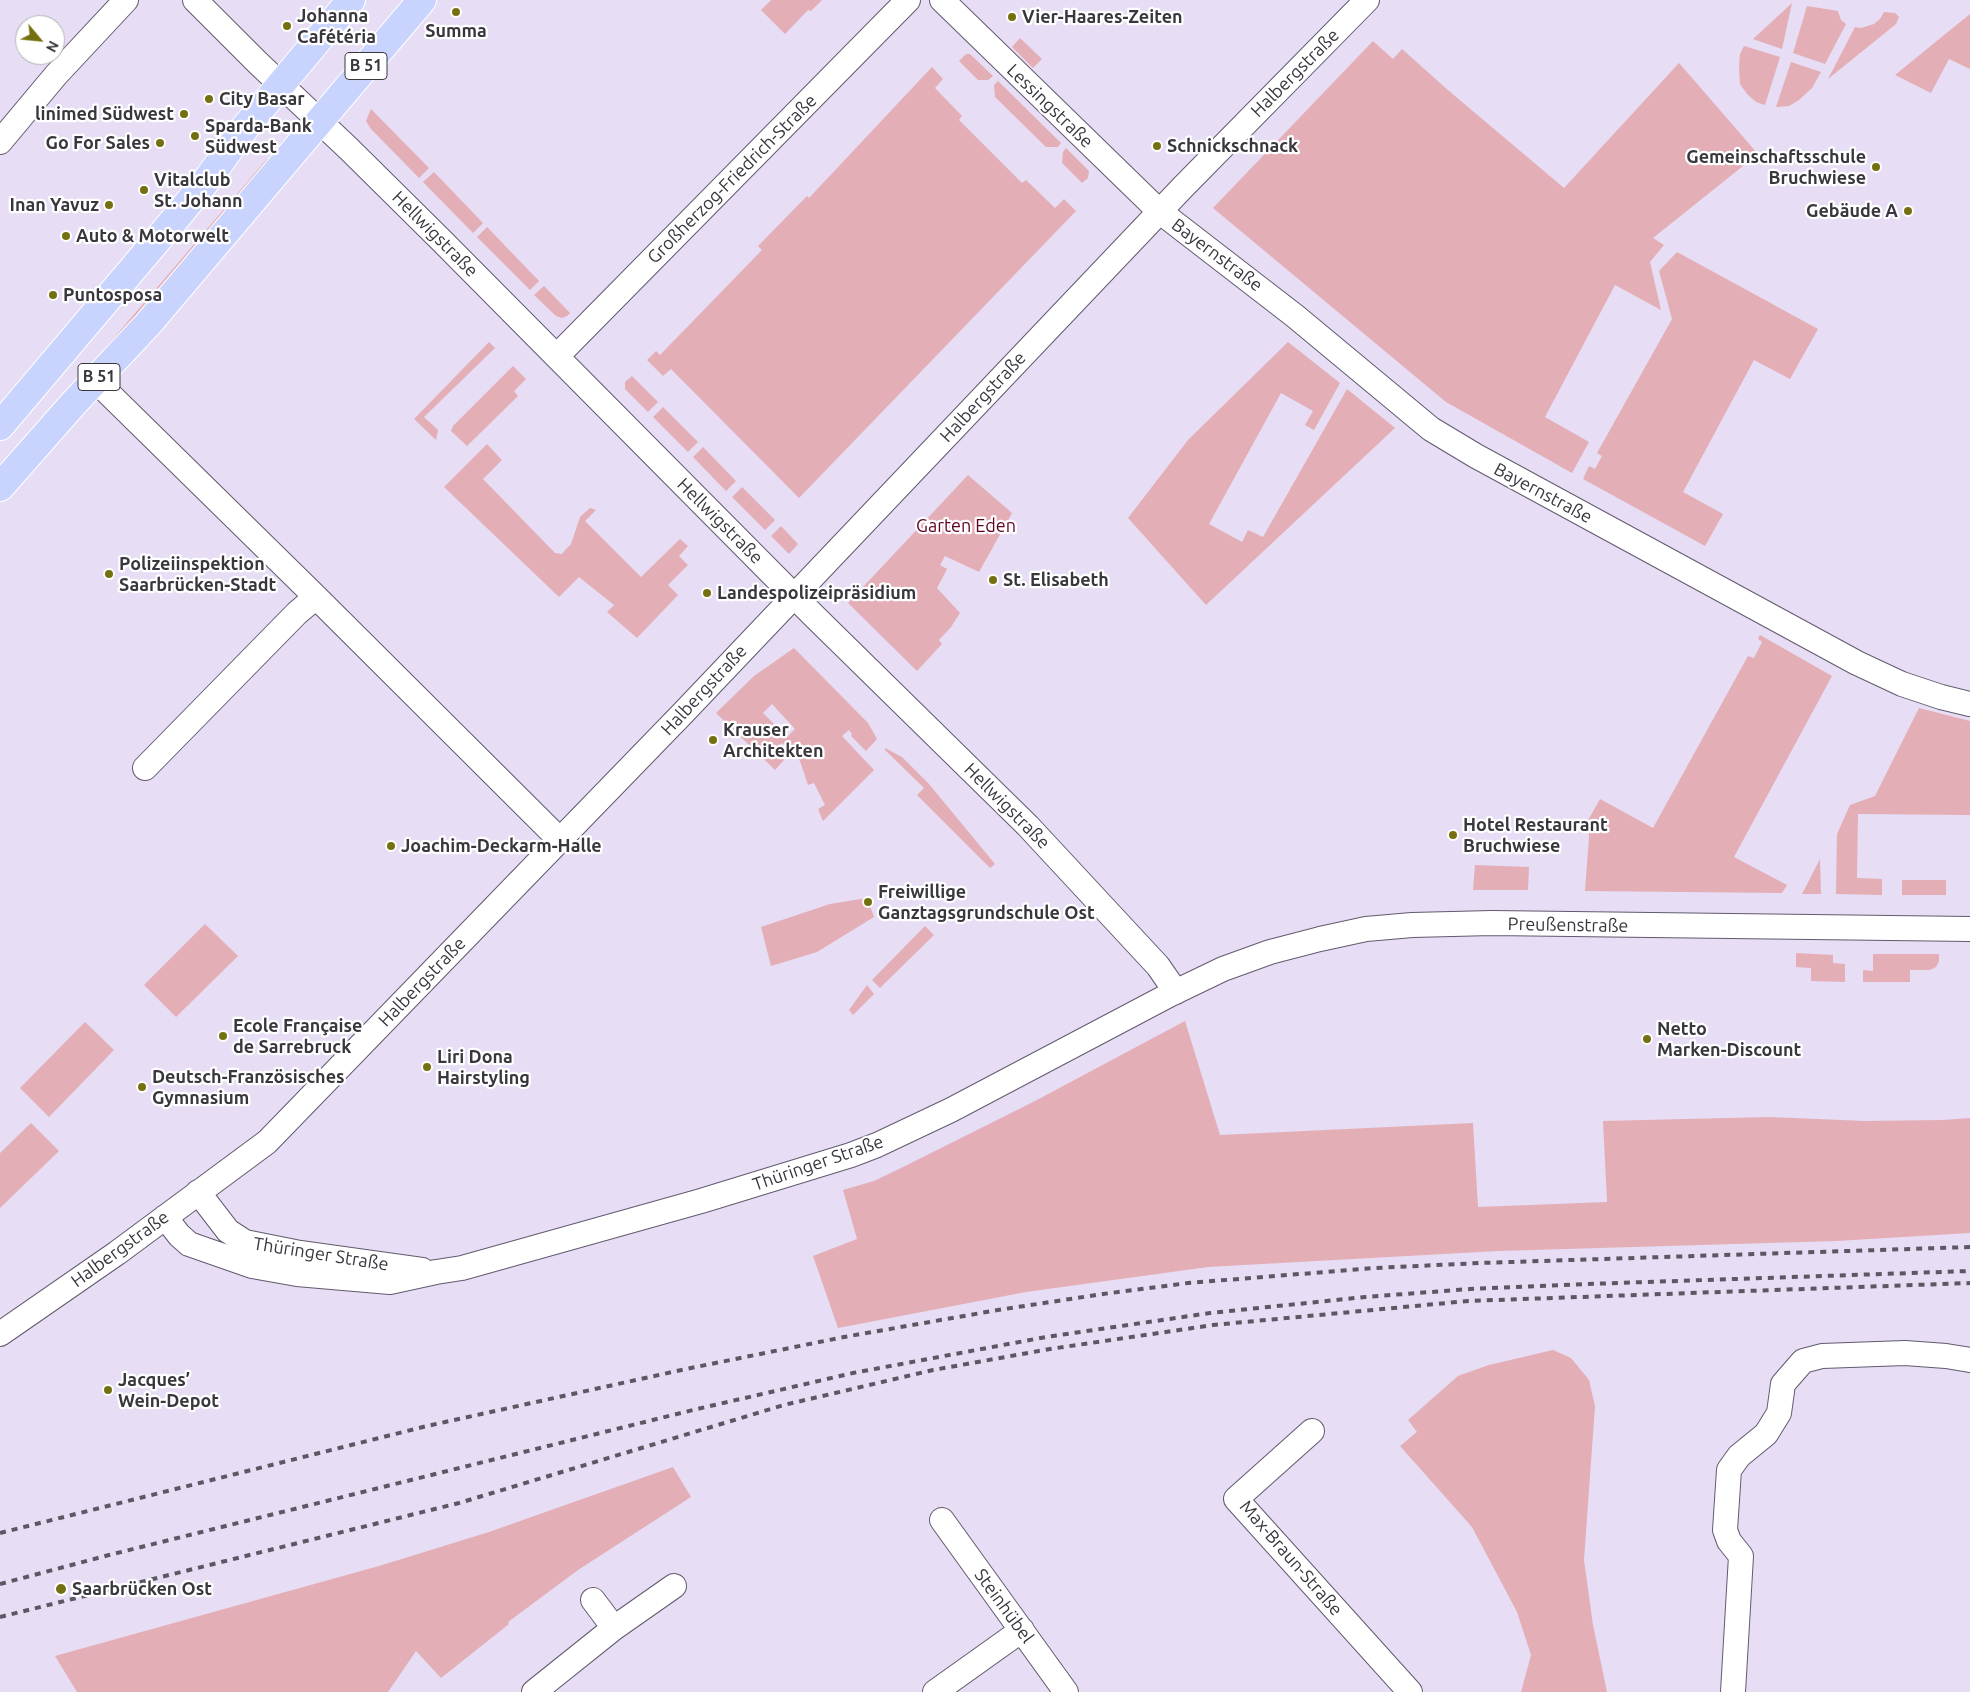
<!DOCTYPE html>
<meta charset="utf-8">
<style>
body{margin:0}
#map{position:relative;width:1970px;height:1692px;overflow:hidden;background:#e7ddf4;font-family:Ubuntu,sans-serif}
canvas{display:block}
.north{position:absolute;left:15px;top:15px;width:50px;height:50px;box-sizing:border-box;background:#fff;border:1px solid #b0afb2;border-radius:50%;rotate:118deg;font-size:14px;font-weight:700;line-height:20px;text-align:center;color:#39363e}
.north::after{content:'';display:block;margin:auto;width:18px;height:22px;background:#747011;clip-path:polygon(50% 0,100% 100%,50% 72%,0 100%)}
</style>
<div id="map">
<canvas width="1970" height="1692"></canvas>
<div class="north">N</div>
</div>
<script>
const context = document.querySelector('canvas').getContext('2d');
context.lineJoin = 'round';
function fill(path, color) { context.fillStyle = color; context.fill(path, 'evenodd'); }
const toPath = rows => new Path2D(rows.map(r => 'M' + r).join(''));
function stroke(path, color, width, dash) { context.strokeStyle = color; context.lineWidth = width; context.lineCap = dash ? 'butt' : 'round'; context.setLineDash(dash || []); context.stroke(path); }
function drawText(font, color, halo, rows, align = 'center') {
  context.font = font + ' Ubuntu,sans-serif'; context.lineWidth = 4.5; context.setLineDash([]); context.textBaseline = 'middle'; context.strokeStyle = halo; context.fillStyle = color; for (const [text, x, y, turn = 0] of rows) {
    context.save(); context.translate(x, y); context.rotate((+turn || 0) * Math.PI / 180); context.textAlign = isNaN(turn) ? turn : align; if (halo) context.strokeText(text, 0, 0); context.fillText(text, 0, 0); context.restore();
  }
}
fill(toPath([
 [771,0,822,0,811,11,808,10,785,34,761,10],
 [1792,3,1782,49,1753,39],
 [1807,6,1838,11,1841,20,1846,24,1825,64,1793,53],
 [1884,12,1895,13,1899,17,1896,24,1828,79,1855,27,1861,28,1874,24,1880,19],
 [1970,14,1970,69,1949,59,1931,93,1895,75],
 [1020,38,1042,59,1033,68,1012,47],
 [1373,41,1393,59,1402,49,1449,91,1564,188,1679,63,1758,154,1653,238,1664,245,1650,262,1661,310,1615,285,1545,417,1589,442,1572,473,1446,402,1213,208],
 [1744,46,1780,57,1765,105,1756,102,1747,94,1740,84,1739,67,1740,54],
 [966,54,970,54,993,76,988,80,978,80,959,61],
 [1791,62,1821,72,1812,88,1799,100,1789,106,1776,107],
 [932,67,943,79,935,88,962,116,959,120,1022,183,1026,180,1055,208,1064,199,1076,211,799,498,671,369,663,376,647,360,656,351,660,355,762,250,758,246,807,196,809,198],
 [998,81,1061,143,1058,147,1046,147,995,97,994,85],
 [371,109,429,168,419,178,371,129,366,121],
 [1066,148,1089,171,1088,178,1082,183,1062,163,1063,152],
 [267,159,272,163,191,261,78,380],
 [434,172,483,223,473,233,423,182],
 [487,227,539,281,530,290,477,237],
 [1677,252,1818,329,1790,379,1754,360,1683,492,1723,514,1705,546,1583,479,1589,466,1595,469,1602,456,1597,453,1672,319,1659,271],
 [544,286,570,313,567,316,562,318,556,316,534,295],
 [489,342,495,348,424,417,438,430,436,440,414,419],
 [1288,342,1340,383,1314,430,1305,425,1313,411,1281,393,1209,524,1242,542,1248,530,1263,537,1347,389,1395,428,1206,605,1128,518,1188,440],
 [513,366,526,379,514,391,518,396,467,446,451,431,453,426],
 [632,376,658,402,648,412,625,389,625,382],
 [663,407,698,442,688,452,653,417],
 [487,444,502,460,483,479,555,553,562,554,566,549,571,544,580,517,590,508,596,510,585,521,641,577,680,539,688,546,679,556,688,565,668,585,678,595,637,638,607,612,614,605,579,577,559,597,444,487],
 [703,447,736,481,726,491,693,457],
 [968,475,1012,513,979,572,945,556,940,565,947,569,937,588,960,613,951,627,939,640,942,644,917,671,848,603],
 [742,487,775,520,765,530,732,497],
 [781,526,798,544,789,554,771,536],
 [1760,635,1832,676,1734,857,1787,885,1782,893,1585,891,1589,837,1589,829,1586,824,1600,799,1653,828,1748,656,1754,658,1762,642,1758,639],
 [794,648,868,723,877,739,866,751,851,736,852,734,849,730,842,736,874,770,823,821,818,809,825,805,814,783,808,785,800,761,787,747,782,743,775,749,784,760,775,770,716,713,754,676],
 [772,704,795,729,787,737,763,713],
 [1919,708,1970,721,1970,815,1858,814,1857,878,1882,879,1882,895,1836,894,1837,834,1850,805,1875,796],
 [885,748,902,757,929,784,995,864,990,868,917,795,924,788,885,750],
 [1820,859,1821,894,1802,894],
 [1475,865,1529,867,1528,890,1473,890],
 [1902,880,1946,880,1946,895,1902,895],
 [867,898,874,917,817,952,771,966,761,927,830,904],
 [205,924,238,956,176,1017,144,985],
 [925,926,934,935,880,988,872,980],
 [1796,953,1833,955,1833,963,1845,964,1845,982,1811,981,1811,968,1796,967],
 [1873,954,1939,954,1939,961,1936,967,1930,970,1910,970,1910,982,1863,982,1863,970,1873,971],
 [867,985,874,994,853,1015,849,1010],
 [1185,1021,1220,1135,1473,1123,1478,1207,1607,1202,1603,1121,1769,1117,1865,1121,1943,1120,1970,1118,1970,1233,1836,1241,1498,1251,1208,1267,1026,1292,838,1328,813,1256,857,1239,843,1190,874,1181,901,1168,1035,1101],
 [85,1022,114,1050,49,1117,20,1088],
 [31,1123,59,1151,0,1208,0,1153],
 [1553,1350,1571,1358,1589,1380,1595,1406,1584,1560,1593,1625,1607,1692,1521,1692,1531,1655,1517,1612,1472,1527,1400,1446,1417,1432,1408,1420,1458,1376,1489,1365],
 [673,1467,691,1497,578,1570,508,1622,509,1624,441,1678,416,1651,388,1692,77,1692,55,1656,379,1566,489,1532]
]), '#e3aeb5');
const minor = toPath([
 [195,0,258,63,349,149,442,241,813,615,1028,826,1158,966,1176,992],
 [942,0,1159,211,1295,316,1431,429,1476,456,1857,663,1902,684,1941,697,1970,704],
 [0,142,56,75,126,0],
 [557,356,908,0],
 [95,380,316,597,560,840],
 [145,768,297,613,316,597],
 [198,1192,228,1231,245,1242,300,1253,422,1270],
 [165,1217,179,1235,189,1244,252,1266,297,1274,390,1282,436,1272,462,1268,701,1201,851,1155,877,1145,951,1110,1171,994,1223,969,1270,952,1320,939,1366,929,1412,925,1492,923,1970,929],
 [0,1334,117,1253,267,1142,684,712,1183,187,1367,0],
 [1312,1431,1236,1499,1410,1692],
 [942,1520,1066,1692],
 [593,1600,614,1628],
 [534,1692,614,1628,674,1586],
 [935,1692,1022,1630],
 [1733,1692,1741,1556,1729,1541,1725,1530,1729,1470,1739,1456,1766,1434,1779,1413,1783,1384,1803,1361,1822,1356,1905,1353,1946,1356,1970,1360]
]);
const major = toPath([
 [0,426,180,213,210,176,243,130,351,0],
 [0,487,73,404,148,324,422,0]
]);
stroke(minor, '#625a6d', 26);
stroke(major, '#fff', 30);
stroke(minor, '#fff', 24);
stroke(major, '#c8d4fd', 28);
stroke(toPath([
 [0,1533,427,1426,686,1369,844,1337,998,1310,1103,1294,1188,1283,1375,1268,1480,1263,1970,1247],
 [0,1584,109,1555,693,1410,853,1373,1046,1337,1210,1313,1365,1297,1470,1289,1588,1284,1970,1271],
 [0,1617,459,1503,784,1405,933,1370,1050,1349,1213,1325,1468,1301,1970,1283]
]), '#5c5863', 4, [6, 6]);
for (const [x, y, r, color] of [
 [456,12,5,"#747011"],
 [1012,17,5,"#747011"],
 [287,26,5,"#747011"],
 [209,99,5,"#747011"],
 [184,114,5,"#747011"],
 [195,136,5,"#747011"],
 [160,143,5,"#747011"],
 [1157,146,5,"#747011"],
 [1876,167,5,"#747011"],
 [144,190,5,"#747011"],
 [109,205,5,"#747011"],
 [1908,211,5,"#747011"],
 [66,236,5,"#747011"],
 [53,295,5,"#747011"],
 [109,574,5,"#747011"],
 [993,580,5,"#747011"],
 [707,593,5,"#747011"],
 [713,740,5,"#747011"],
 [1453,835,5,"#747011"],
 [391,846,5,"#747011"],
 [868,902,5,"#747011"],
 [223,1036,5,"#747011"],
 [1647,1039,5,"#747011"],
 [427,1067,5,"#747011"],
 [142,1087,5,"#747011"],
 [108,1390,5,"#747011"],
 [61,1589,6,"#747011"]
]) { const dot = new Path2D(); dot.arc(x, y, r, 0, 2 * Math.PI); context.fillStyle = color; context.fill(dot); stroke(dot, '#fff', 2); }
for (const [x, y, w] of [
 [366,66,42],
 [99,377,42]
]) { const box = new Path2D(); box.roundRect(x - w / 2, y - 13.5, w, 27, 4); context.fillStyle = '#fff'; context.fill(box); stroke(box, '#39363e', 1); }
drawText('bold 16px', '#39363e', null, [
 ["B 51",366,66],
 ["B 51",99,377]
]);
drawText('bold 18px', '#39363e', '#fff', [
 ["Johanna",297,16],
 ["Cafétéria",297,37],
 ["Vier-Haares-Zeiten",1022,17],
 ["Summa",456,31,"center"],
 ["City Basar",219,99],
 ["linimed Südwest",174,114,"right"],
 ["Sparda-Bank",205,126],
 ["Südwest",205,147],
 ["Go For Sales",150,143,"right"],
 ["Schnickschnack",1167,146],
 ["Gemeinschaftsschule",1866,157,"right"],
 ["Bruchwiese",1866,178,"right"],
 ["Vitalclub",154,180],
 ["St. Johann",154,201],
 ["Inan Yavuz",99,205,"right"],
 ["Gebäude A",1898,211,"right"],
 ["Auto & Motorwelt",76,236],
 ["Puntosposa",63,295],
 ["Polizeiinspektion",119,564],
 ["Saarbrücken-Stadt",119,585],
 ["St. Elisabeth",1003,580],
 ["Landespolizeipräsidium",717,593],
 ["Krauser",723,730],
 ["Architekten",723,751],
 ["Hotel Restaurant",1463,825],
 ["Bruchwiese",1463,846],
 ["Joachim-Deckarm-Halle",401,846],
 ["Freiwillige",878,892],
 ["Ganztagsgrundschule Ost",878,913],
 ["Ecole Française",233,1026],
 ["de Sarrebruck",233,1047],
 ["Netto",1657,1029],
 ["Marken-Discount",1657,1050],
 ["Liri Dona",437,1057],
 ["Hairstyling",437,1078],
 ["Deutsch-Französisches",152,1077],
 ["Gymnasium",152,1098],
 ["Jacques’",118,1380],
 ["Wein-Depot",118,1401],
 ["Saarbrücken Ost",72,1589]
], 'left');
drawText('18px', '#39363e', '#fff', [
 ["Halbergstraße",1295,73,-45],
 ["Lessingstraße",1050,106,44],
 ["Großherzog-Friedrich-Straße",732,179,-45],
 ["Hellwigstraße",435,234,45],
 ["Bayernstraße",1217,255,37],
 ["Halbergstraße",983,397,-47],
 ["Bayernstraße",1543,493,28],
 ["Hellwigstraße",720,521,45],
 ["Halbergstraße",704,690,-47],
 ["Hellwigstraße",1007,806,45],
 ["Preußenstraße",1568,925,1],
 ["Halbergstraße",422,982,-46],
 ["Thüringer Straße",818,1163,-19],
 ["Halbergstraße",120,1249,-36],
 ["Thüringer Straße",321,1254,9],
 ["Max-Braun-Straße",1291,1558,49],
 ["Steinhübel",1004,1606,54]
]);
drawText('18px', '#5c0322', '#fff', [
 ["Garten Eden",966,526]
]);
</script>
